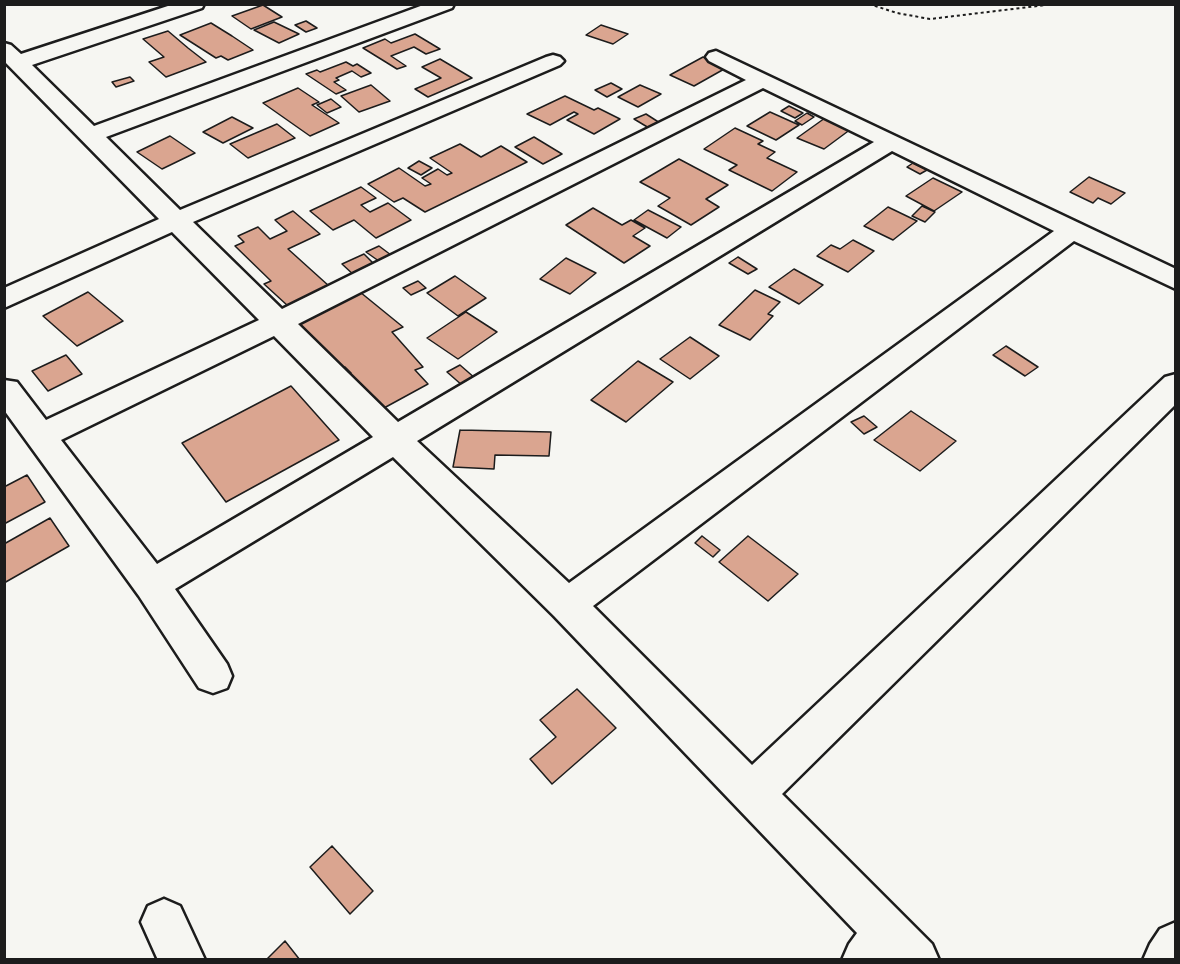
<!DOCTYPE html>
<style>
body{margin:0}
#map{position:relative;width:1180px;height:964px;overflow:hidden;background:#f6f6f2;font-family:"Comic Neue",sans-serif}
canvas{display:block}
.frame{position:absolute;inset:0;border:6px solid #1c1c1c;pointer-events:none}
</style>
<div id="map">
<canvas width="1180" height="964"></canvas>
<div class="frame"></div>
</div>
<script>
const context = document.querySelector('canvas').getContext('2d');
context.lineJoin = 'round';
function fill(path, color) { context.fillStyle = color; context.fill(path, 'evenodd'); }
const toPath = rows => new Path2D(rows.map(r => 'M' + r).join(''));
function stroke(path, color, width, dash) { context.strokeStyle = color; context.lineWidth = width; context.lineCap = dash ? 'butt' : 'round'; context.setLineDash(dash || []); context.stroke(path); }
const building = toPath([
 [263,5,282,17,251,29,232,16,263,5],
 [306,21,317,28,306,32,295,25,306,21],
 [274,22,299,34,279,43,254,30,274,22],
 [211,23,232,36,253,50,228,60,221,56,216,58,180,35,211,23],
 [601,25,628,34,613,44,586,35,601,25],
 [168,31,188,48,206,62,166,77,149,62,164,57,143,39,168,31],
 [415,34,440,49,426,54,414,47,391,56,406,66,397,69,363,48,385,39,391,43,415,34],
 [703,57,726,68,694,86,670,75,703,57],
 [440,59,472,78,428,97,415,89,441,78,422,67,440,59],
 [346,62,353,66,357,64,371,73,361,77,352,71,336,78,339,80,334,82,346,90,336,94,306,74,317,70,320,72,346,62],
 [130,77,134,81,116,87,112,82,130,77],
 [611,83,622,89,607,97,595,90,611,83],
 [371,85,390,101,359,112,341,96,371,85],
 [640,85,661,94,638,107,618,97,640,85],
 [298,88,319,102,312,105,339,123,310,136,263,103,298,88],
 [565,96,594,110,598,108,620,119,594,134,567,120,578,114,574,112,550,125,527,114,565,96],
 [331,99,341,107,327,113,317,105,331,99],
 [789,106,803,113,795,118,781,111,789,106],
 [770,112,799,125,776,140,747,126,770,112],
 [807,113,814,117,802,125,795,121,807,113],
 [646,114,660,123,649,128,634,119,646,114],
 [232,117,253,128,223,143,203,132,232,117],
 [825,118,851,129,824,149,797,138,825,118],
 [277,124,295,138,248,158,230,144,277,124],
 [735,128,763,141,758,144,775,152,767,158,797,172,772,191,729,170,737,165,704,149,735,128],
 [170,136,195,153,162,169,137,152,170,136],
 [534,137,562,154,543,164,515,147,534,137],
 [460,144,481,157,501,146,527,162,425,212,403,198,394,202,368,184,399,168,425,186,431,184,422,178,438,169,447,175,452,173,430,158,460,144],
 [679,159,728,185,706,199,719,207,691,225,658,206,670,198,640,182,679,159],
 [419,161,432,168,421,175,408,168,419,161],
 [913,163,927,170,920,174,907,167,913,163],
 [1089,177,1125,193,1111,204,1098,198,1093,203,1070,192,1089,177],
 [933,178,962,192,934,211,906,196,933,178],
 [361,187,376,198,361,205,370,212,388,203,411,220,376,238,354,220,333,230,310,211,361,187],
 [922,206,935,212,925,222,912,216,922,206],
 [888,207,917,221,893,240,864,226,888,207],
 [593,208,622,225,631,220,645,228,633,236,650,246,624,263,566,225,593,208],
 [648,210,681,227,667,238,634,220,648,210],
 [293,211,320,234,288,249,329,286,288,306,264,284,271,281,235,246,244,242,238,236,258,227,270,239,287,231,275,220,293,211],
 [853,240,874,251,848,272,817,256,831,245,840,249,853,240],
 [379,246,395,258,383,264,366,252,379,246],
 [364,254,377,267,356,277,342,264,364,254],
 [738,257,757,269,748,274,729,263,738,257],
 [566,258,596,273,570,294,540,279,566,258],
 [794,269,823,285,799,304,769,287,794,269],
 [455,276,486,298,458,316,427,293,455,276],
 [418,281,426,288,411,295,403,288,418,281],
 [755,290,780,302,768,314,773,316,750,340,719,325,755,290],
 [88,292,123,321,77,346,43,316,88,292],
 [360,292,403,327,392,332,423,367,415,370,428,384,384,408,370,408,345,377,351,373,345,367,336,372,295,332,300,324,360,292],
 [466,312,497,332,458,359,427,338,466,312],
 [690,337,719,356,690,379,660,359,690,337],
 [1006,346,1038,367,1025,376,993,355,1006,346],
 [66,355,82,374,48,391,32,371,66,355],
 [638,361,673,382,626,422,591,400,638,361],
 [460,365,476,379,463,386,447,372,460,365],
 [291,386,339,440,226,502,182,443,291,386],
 [911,411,956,441,920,471,874,440,911,411],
 [864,416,877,427,864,434,851,422,864,416],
 [460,430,551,432,549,456,495,455,494,469,453,467,460,430],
 [27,475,45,502,4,524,4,487,27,475],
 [50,518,69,546,4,583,4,544,50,518],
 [702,536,720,550,713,557,695,543,702,536],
 [748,536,798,574,768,601,719,562,748,536],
 [577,689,616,728,552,784,530,759,556,737,540,720,577,689],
 [332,846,373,891,350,914,310,867,332,846],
 [285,941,300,960,266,960,285,941]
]);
fill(building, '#daa590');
stroke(building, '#1c1c1c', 1.5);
const minor = toPath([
 [174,4,204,4,202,8,32,65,94,126,426,4,454,4,452,8,106,137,180,210,546,57,553,55,560,57,564,61,560,65,193,222,282,309,746,80,709,61,706,57,709,53,716,51,1176,269,1176,289,1074,241,593,606,752,765,1165,377,1176,374,1176,404,782,794,932,944,939,960,842,960,849,944,857,933,554,616,393,457,175,589,227,664,232,676,227,688,213,693,199,688,139,596,4,410,4,380,17,382,46,420,259,320,172,232,4,308,4,288,159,219,4,61,4,43,11,45,21,54,174,4],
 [763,88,874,142,398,422,298,324,763,88],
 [892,151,1054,231,569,583,417,441,892,151],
 [274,336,373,437,157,564,61,440,274,336],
 [164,899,180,906,205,960,158,960,141,922,148,906,164,899],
 [1176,922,1176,960,1143,960,1150,944,1160,929,1176,922]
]);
stroke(minor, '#1c1c1c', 5);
stroke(toPath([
 [869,4,897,13,930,19,1054,4]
]), '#1c1c1c', 2, [3, 3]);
fill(minor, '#f6f6f2');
</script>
